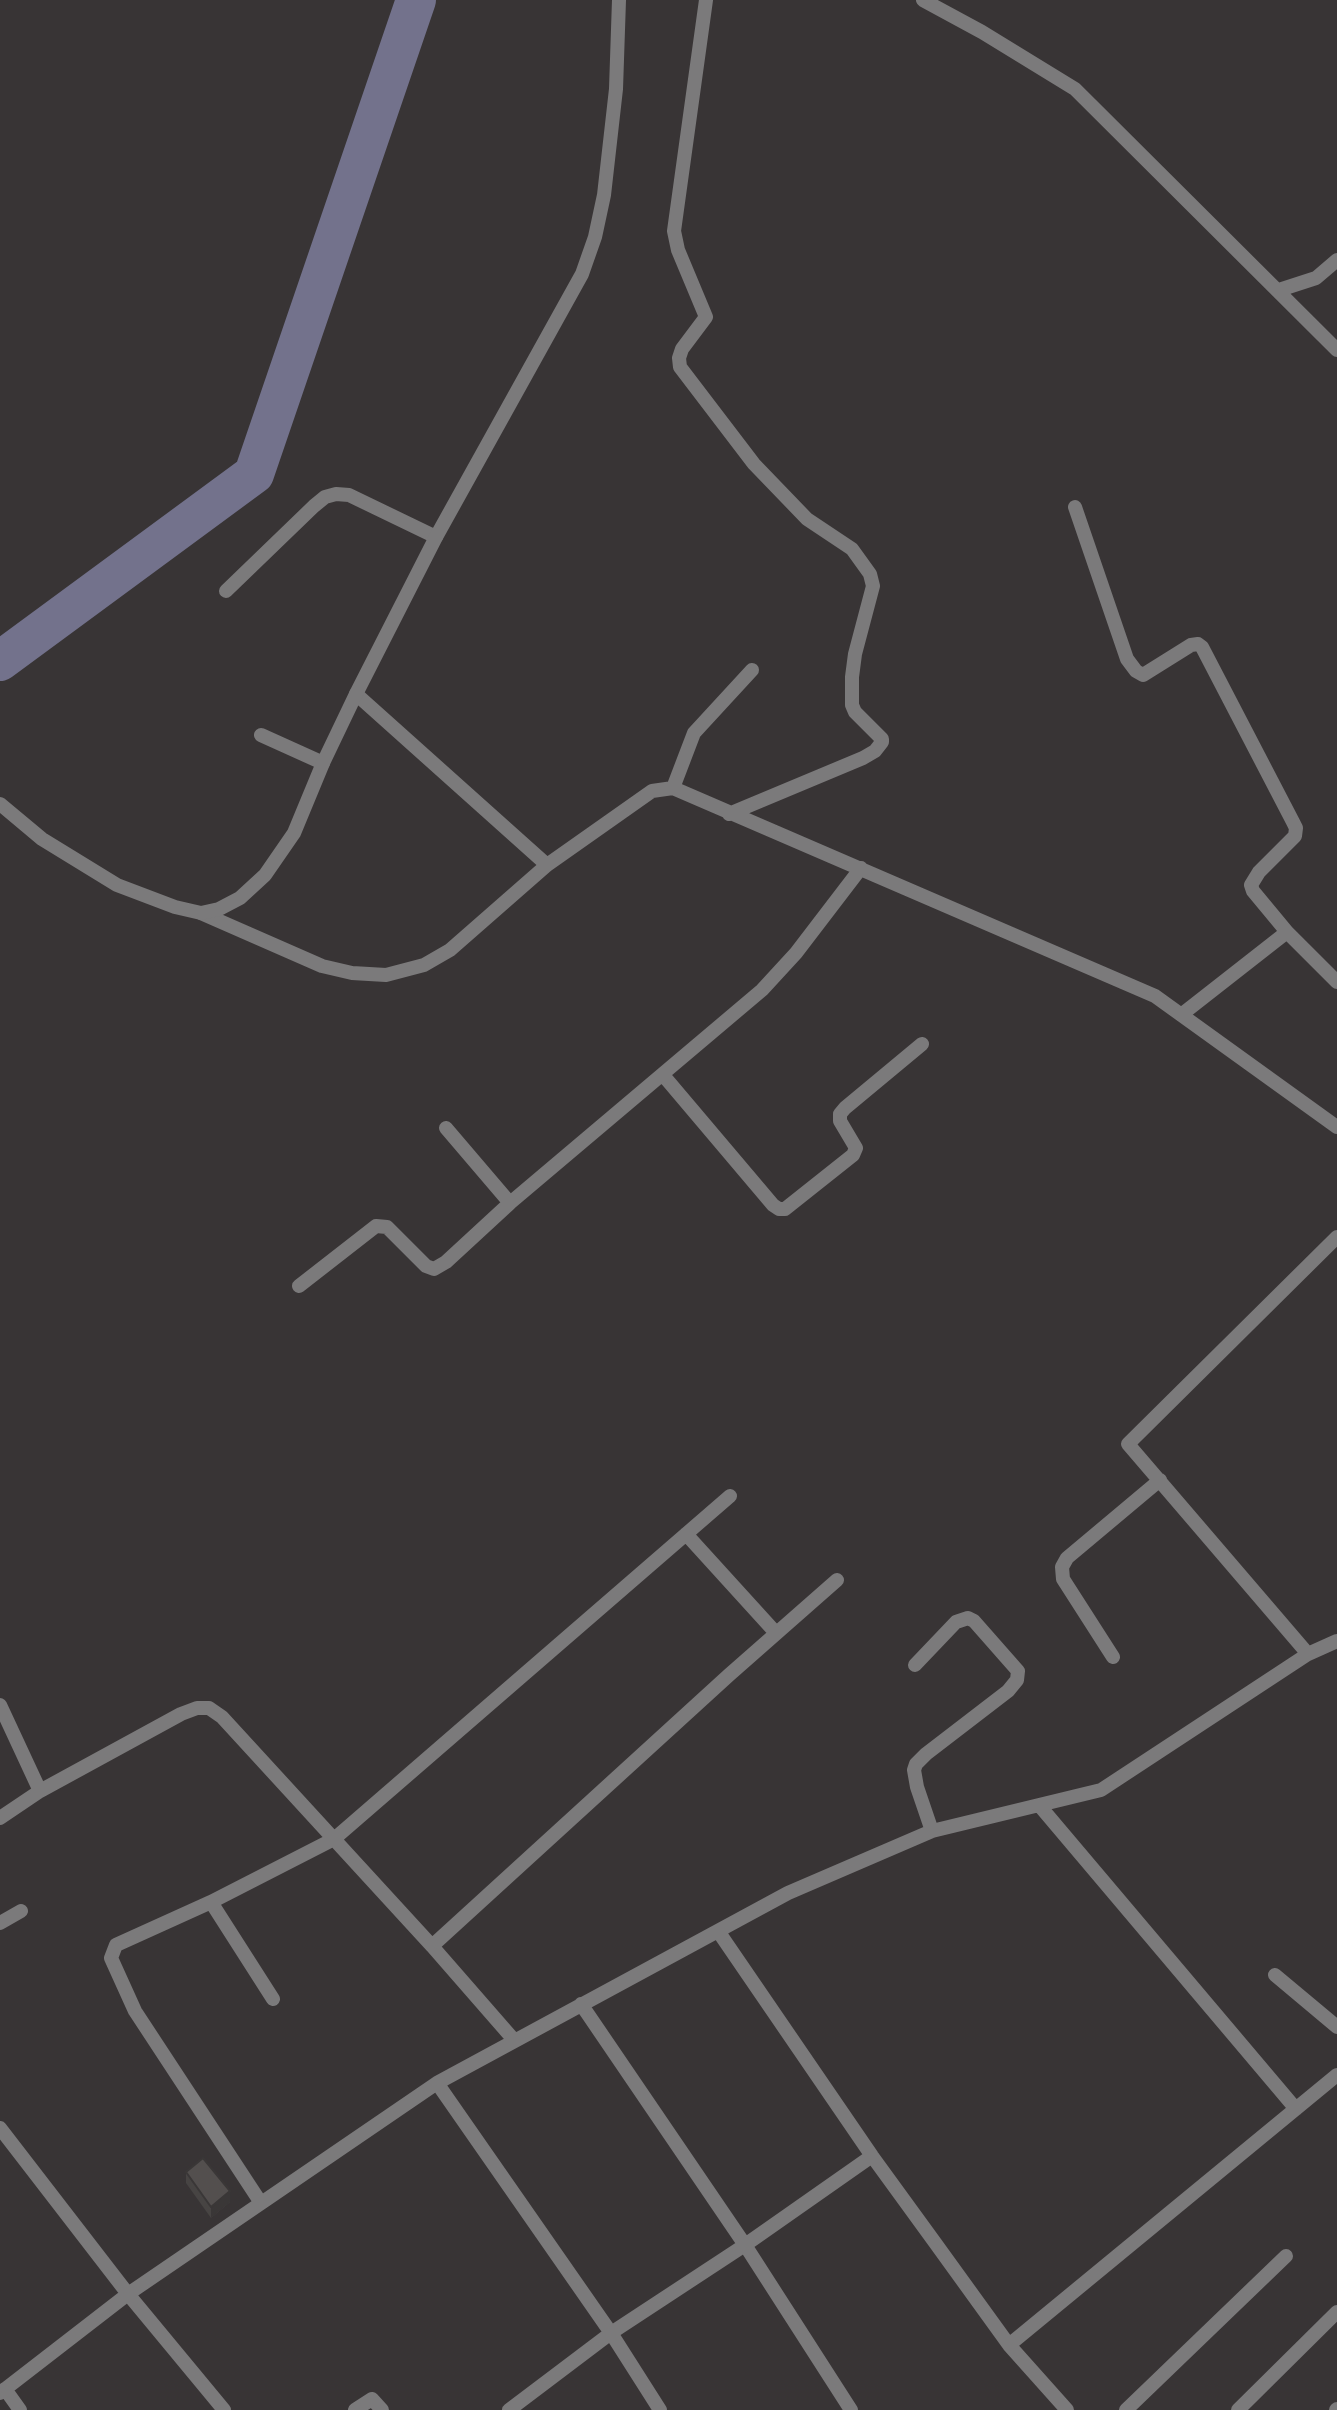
<!DOCTYPE html>
<style>
body{margin:0}
canvas{display:block;background:#383435}
</style>
<canvas width="1337" height="2410"></canvas>
<script>
const context = document.querySelector('canvas').getContext('2d');
context.lineJoin = 'round';
const toPath = rows => new Path2D(rows.map(r => 'M' + r).join(''));
function stroke(path, color, width, dash) { context.strokeStyle = color; context.lineWidth = width; context.lineCap = dash ? 'butt' : 'round'; context.setLineDash(dash || []); context.stroke(path); }
function fill(path, color) { context.fillStyle = color; context.fill(path, 'evenodd'); }
stroke(toPath([
 [0,661,254,474,416,0]
]), '#73728c', 40);
stroke(toPath([
 [706,0,674,231,678,250,706,317,682,349,679,358,680,367,754,464,807,519,852,549,870,574,873,586,855,654,852,677,852,705,855,712,882,739,882,742,875,751,863,758,729,814],
 [923,0,982,32,1075,89,1337,350],
 [1279,290,1316,278,1337,260],
 [1075,507,1127,659,1136,671,1143,675,1191,645,1198,644,1202,647,1293,822,1296,828,1295,836,1259,872,1251,885,1253,891,1287,932],
 [226,591,314,506,325,497,336,494,349,495,436,537],
 [356,694,547,865],
 [261,735,323,763],
 [673,788,694,733,752,670],
 [201,913,322,966,352,973,386,975,424,965,450,950,547,865,652,791,673,788,1155,996,1337,1127],
 [1181,1015,1287,932,1337,982],
 [663,1075,773,1205,779,1209,785,1209,853,1155,856,1148,840,1121,840,1114,845,1108,922,1044],
 [446,1128,510,1203],
 [299,1286,376,1226,387,1227,426,1266,434,1269,446,1262,510,1203,762,990,796,953,861,868],
 [686,1534,776,1633],
 [1308,1654,1128,1444,1337,1237],
 [1113,1657,1063,1579,1062,1567,1067,1558,1160,1480],
 [915,1665,956,1622,968,1618,974,1621,1018,1671,1017,1680,1008,1691,926,1754,916,1764,914,1770,917,1787,932,1831],
 [0,1705,40,1791],
 [1039,1805,1296,2109],
 [0,1818,40,1791,181,1714,197,1708,209,1708,222,1717,432,1946,514,2040],
 [211,1902,273,1999],
 [0,1923,21,1911],
 [718,1931,872,2156,936,2244,1009,2345,1067,2410],
 [432,1946,729,1675,837,1580],
 [1275,1975,1337,2027],
 [581,2004,745,2245,851,2410],
 [437,2083,611,2333,660,2410],
 [0,2128,128,2294,224,2410],
 [261,2203,135,2011,111,1958,116,1945,211,1902,334,1839,730,1496],
 [1009,2345,1337,2075],
 [5,2389,20,2410],
 [0,2393,128,2294,437,2083,788,1893,932,1831,1101,1790,1308,1654,1337,1641],
 [355,2410,372,2399,382,2410],
 [509,2410,611,2333,745,2245,872,2156],
 [1126,2410,1286,2256],
 [1238,2410,1337,2312],
 [1336,2410,1337,2409]
]), '#7b7a7b', 14);
stroke(toPath([
 [0,804,42,839,117,885,175,907,201,913,219,909,240,898,265,875,294,833,323,763,356,694,436,537,582,274,595,237,604,195,616,89,619,0]
]), '#7b7a7b', 14);
fill(toPath([
 [186,2172,230,2202,211,2218,186,2183]
]), '#474443');
fill(toPath([
 [230,2191,230,2202,211,2218,211,2207]
]), '#3a3737');
const building = toPath([
 [203,2158,230,2191,211,2207,186,2172,203,2158]
]);
fill(building, '#534f4e');
stroke(building, '#3a3737', 2);
</script>
